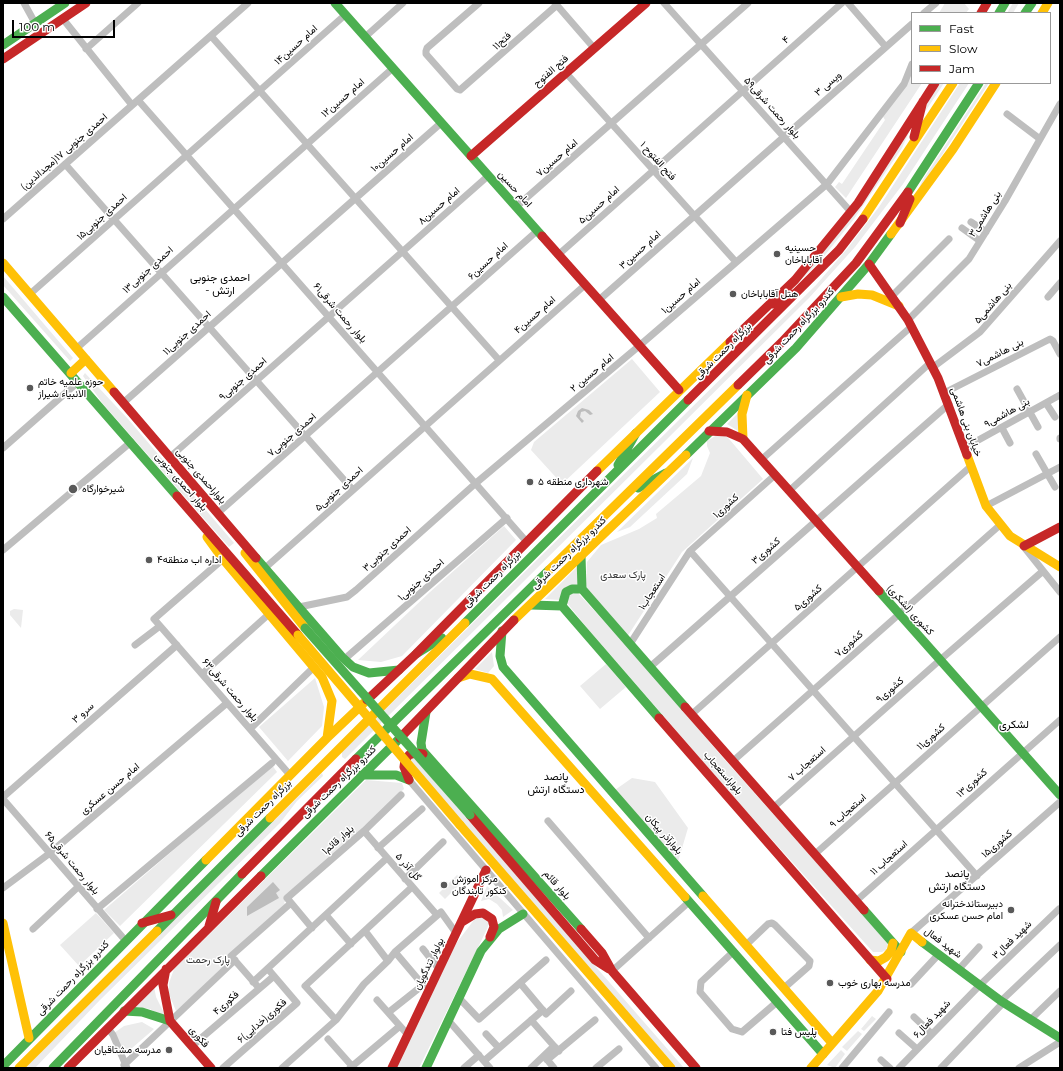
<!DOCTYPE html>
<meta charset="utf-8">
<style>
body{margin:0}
#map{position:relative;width:1063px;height:1071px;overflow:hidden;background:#fff;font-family:Montserrat,sans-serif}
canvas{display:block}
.frame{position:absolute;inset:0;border:4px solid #000;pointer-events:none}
.legend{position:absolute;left:911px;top:12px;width:140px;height:72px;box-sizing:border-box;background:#fff;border:1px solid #999;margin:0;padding:5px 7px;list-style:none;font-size:12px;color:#000}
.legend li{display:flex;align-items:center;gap:8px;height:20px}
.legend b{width:20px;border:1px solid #999}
.scale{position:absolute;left:12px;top:20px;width:103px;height:18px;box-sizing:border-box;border:2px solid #000;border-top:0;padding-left:5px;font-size:12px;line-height:14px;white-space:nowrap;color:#000;-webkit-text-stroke:3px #fff;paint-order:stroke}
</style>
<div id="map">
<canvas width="1063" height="1071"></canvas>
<div class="frame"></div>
<ul class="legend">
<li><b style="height:5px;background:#4caf50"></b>Fast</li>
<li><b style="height:5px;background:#ffc107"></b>Slow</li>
<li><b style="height:5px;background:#c62828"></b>Jam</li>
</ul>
<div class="scale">100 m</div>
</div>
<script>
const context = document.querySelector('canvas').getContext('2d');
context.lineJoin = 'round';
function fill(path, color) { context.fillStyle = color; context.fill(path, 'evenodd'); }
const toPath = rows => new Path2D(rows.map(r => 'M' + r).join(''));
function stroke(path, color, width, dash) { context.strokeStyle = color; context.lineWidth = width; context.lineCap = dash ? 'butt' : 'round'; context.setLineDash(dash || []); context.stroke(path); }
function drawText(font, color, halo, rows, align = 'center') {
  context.font = font + ' Montserrat,Vazirmatn,sans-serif'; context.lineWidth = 3; context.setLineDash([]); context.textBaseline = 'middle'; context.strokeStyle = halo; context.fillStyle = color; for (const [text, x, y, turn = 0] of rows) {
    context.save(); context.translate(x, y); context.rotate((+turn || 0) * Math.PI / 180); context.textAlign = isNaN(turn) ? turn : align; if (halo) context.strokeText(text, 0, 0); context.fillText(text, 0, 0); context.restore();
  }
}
fill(toPath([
 [945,3,964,3,969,9,966,13,939,13],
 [1013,3,1019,3,1013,13,1007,13],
 [912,71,912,83,922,83,846,198,835,187,839,182,842,184,885,120,882,115],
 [940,83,944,83,925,112,928,101],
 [960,83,969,83,903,184,855,247,809,298,359,745,345,759,342,757,342,752,816,285,847,249,879,207],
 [986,83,989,83,916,195,922,181],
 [914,121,902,148,854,219,821,260,805,276,793,285],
 [3,276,73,358,70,361,3,285],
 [632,359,660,392,562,484,531,450,534,442],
 [85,373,128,419,234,543,229,547,103,404,83,376],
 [738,413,738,431,727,424],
 [717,435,726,436,730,440,763,479,682,552,627,637,586,588,587,562,601,545,639,529,657,518,656,514,701,476,710,453,707,446,707,441],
 [693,458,687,474,630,527,617,532],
 [504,526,516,540,402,656,381,662,358,660,430,592],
 [577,567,579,584,566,587,562,591,560,600,545,599],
 [578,593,636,656,724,759,872,925,888,944,886,950,882,952,873,952,740,804,588,629,567,603,567,597,571,594],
 [14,609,23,610,21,628,10,615,10,611],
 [492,652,494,666,488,673,475,669],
 [606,664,626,687,600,709,580,686],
 [315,678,324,707,322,726,288,761,259,727],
 [415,757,441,789,684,1068,677,1068,408,761],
 [272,765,277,772,120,926,104,910],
 [322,773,323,776,297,801,280,823,100,1000,35,1068,25,1068],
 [632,778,655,782,688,828,677,865,612,792],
 [366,780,402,783,404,789,287,898,284,903,287,905,225,958,229,964,176,1011,169,994,169,983,174,969],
 [457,875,463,881,445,899,439,893],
 [487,886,513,910,503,917,502,910,497,904,489,899,481,901],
 [96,913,114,933,79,966,60,945],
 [477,916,483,916,490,921,487,929,419,1068,395,1068,452,949],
 [154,986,156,997,167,1019,150,1009,132,1006],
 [872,1016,876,1019,864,1031,861,1029],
 [142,1022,154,1029,124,1055,114,1033,124,1026],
 [858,1031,862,1034,847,1051,842,1047],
 [841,1050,845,1054,835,1068,827,1065]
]), '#ebebeb');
fill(toPath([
 [582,408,589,410,593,414,590,415,585,411,581,412,580,417,584,421,582,423,576,416,578,411],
 [273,882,280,890,276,893,279,898,247,916,247,907]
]), '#bdbdbd');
stroke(toPath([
 [24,3,35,23],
 [479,3,427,48,426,51,426,54,457,89,460,90,557,5],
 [555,3,594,48],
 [664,3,851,212],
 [848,3,886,47],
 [924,13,936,3],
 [63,19,132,105],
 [211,36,499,360],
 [365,37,403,3],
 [86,49,138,3],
 [566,73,736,262],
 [138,100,526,541],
 [1007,114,1040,139],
 [65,164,353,490],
 [516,207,748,3],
 [3,219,248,3],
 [971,222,986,232],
 [962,228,980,241],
 [558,255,842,3],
 [30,294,345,15],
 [892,296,949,239],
 [1048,297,1060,283],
 [599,300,912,24],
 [908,320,969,259,1005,201,1060,104],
 [77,348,393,68],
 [932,368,980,332,1060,241],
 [1017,389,1038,427],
 [944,393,1050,339,1053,341,1060,354],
 [123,403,441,123],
 [1046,403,1055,417],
 [1002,428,1010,443],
 [1060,438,1060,439],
 [3,448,78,382],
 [964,448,1060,395],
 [1036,454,1055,487],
 [170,457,488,176],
 [761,460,912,326],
 [789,491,930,363],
 [986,506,1060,467],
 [218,513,537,231],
 [1024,547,1060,592],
 [3,550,131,442],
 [690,551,977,876],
 [223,559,154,619,290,775],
 [265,568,585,285],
 [299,607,347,597,356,590,476,483,639,346,827,184,904,84,912,64],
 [630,644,690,551,775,475],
 [135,645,160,626],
 [348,656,507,518],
 [650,667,949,404],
 [202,674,269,614],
 [692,714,970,467],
 [250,729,314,667],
 [733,761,1000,525],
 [409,780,656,1068],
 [3,797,177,645],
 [3,799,125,940],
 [774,807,940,660,1043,571],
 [548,821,649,938],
 [364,831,437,915],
 [378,848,422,809],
 [815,854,1060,637],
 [405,879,443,842],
 [3,888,50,853,227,703],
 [856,901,1060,720],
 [97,909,272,763],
 [326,915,351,944],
 [312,928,287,898,364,831,401,795],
 [33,929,78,887],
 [365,931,388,961],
 [911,933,1060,802],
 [746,945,768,924,772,923,775,925,810,961,809,966,784,988],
 [423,949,439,969],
 [733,952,701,982,700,992,732,1029,742,1032,777,1002],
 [959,969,979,947],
 [612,971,689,902],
 [253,982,387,858],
 [520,983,546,1014,571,991],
 [911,984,939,954],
 [259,988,231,956,291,903],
 [459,998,479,1019,546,960],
 [377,1000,408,1035],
 [1001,1001,1060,945],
 [389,1012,423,985,395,952],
 [914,1017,932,1034],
 [336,1020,305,986,412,887],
 [448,1020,490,1068],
 [531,1020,554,1046],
 [1030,1020,1060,991],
 [108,1028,113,1035,127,1068],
 [899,1033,917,1049],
 [486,1034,499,1048],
 [328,1039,352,1066],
 [192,1046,274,976],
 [545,1057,554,1068],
 [547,1060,595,1020],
 [881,1060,890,1068],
 [484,1061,543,1010],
 [124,1065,235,960],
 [223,1068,297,1003,268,969],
 [282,1068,336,1020,364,984,388,961,395,952,441,912,456,933],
 [350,1068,400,1026],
 [464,1068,479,1055],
 [531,1068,554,1046,559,1051],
 [596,1068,619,1049],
 [842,1068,889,1012],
 [899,1068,980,985,1059,909],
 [941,1068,1003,1003],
 [1019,1068,1060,1042]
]), '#bebebe', 7);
stroke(toPath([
 [335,3,542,236],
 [999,13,1005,3],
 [1025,13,1032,3],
 [3,45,65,3],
 [908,192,979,83],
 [3,297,177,496],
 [686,455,796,348,869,264,891,234],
 [618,465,636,433],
 [638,488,666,473],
 [581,556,582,589,685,707],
 [256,558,342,657,353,667,369,673,399,670],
 [879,591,1060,795],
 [531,605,562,606,659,718],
 [562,606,566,592,572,589,582,589],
 [465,623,688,400],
 [502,631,500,656,503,667,703,896],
 [416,654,442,638],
 [426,712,421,743,422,750,581,929],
 [356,759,549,570],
 [361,775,396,775,409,780],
 [261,876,400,738],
 [685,897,823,1054],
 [864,910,901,952],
 [157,931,270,818],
 [922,942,1001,1001,1060,1038],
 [124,1011,142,1012,170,1021],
 [3,1066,206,860],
 [53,1068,242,874],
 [426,1068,481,951,499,929,523,914]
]), '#4caf50', 9);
stroke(toPath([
 [1042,13,1048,3],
 [863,219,953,83],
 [891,234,953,149,996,83],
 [3,263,114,392],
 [841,297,858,294,872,295,899,306],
 [71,373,86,359],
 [743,439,742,414,747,395],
 [967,455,986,506,1010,536,1060,567],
 [597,471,730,342],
 [207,537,223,559,322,677,332,701,327,738],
 [245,553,305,628],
 [549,570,738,385],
 [514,620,686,455],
 [458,678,470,674,492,679,685,897],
 [270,818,465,623],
 [460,825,671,1068],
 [206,860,327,738,367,700],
 [703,896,832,1043],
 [3,923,29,1038],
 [870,960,879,961,886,957,891,951,893,943],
 [19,1068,157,931],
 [811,1068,878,991,911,933,922,942]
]), '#ffc107', 9);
stroke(toPath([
 [981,13,987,3],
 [3,59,86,3],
 [914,137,923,101],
 [471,156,646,3],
 [900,223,910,199],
 [542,236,679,390],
 [869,264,908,320,938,378,967,455],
 [772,304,791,294],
 [730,342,795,280,858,203,935,83],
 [738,385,782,342,856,263,908,192],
 [114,392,256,558],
 [688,400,839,250,863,219],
 [709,431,727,432,743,439,879,591],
 [177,496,298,635],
 [1024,546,1060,527],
 [367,700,416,654,597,471],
 [685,707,864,910],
 [659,718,887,979],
 [400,738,514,620],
 [409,780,404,767,405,760,409,755,415,753,423,754],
 [470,815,595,960,609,969],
 [242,874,356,759],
 [462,922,475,914,483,913,492,919,494,927,490,937],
 [142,923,171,915],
 [209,926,216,902],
 [581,929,602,953,612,971,696,1068],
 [166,969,163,985,170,1021,211,1068],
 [68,1068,261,876],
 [392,1068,486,870]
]), '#c62828', 9);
stroke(toPath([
 [305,628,470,815]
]), '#4caf50', 9);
stroke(toPath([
 [298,635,460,825]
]), '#ffc107', 9);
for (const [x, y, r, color] of [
 [777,254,4,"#595959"],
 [733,294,4,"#595959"],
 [30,388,4,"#595959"],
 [530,482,4,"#595959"],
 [73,489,5,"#595959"],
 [149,560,4,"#595959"],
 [444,885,4,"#595959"],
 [1011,910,4,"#595959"],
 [830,983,4,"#595959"],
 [773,1032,4,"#595959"],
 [169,1050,4,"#595959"]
]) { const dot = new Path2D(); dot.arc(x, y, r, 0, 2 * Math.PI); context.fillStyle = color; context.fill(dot); stroke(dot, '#fff', 1.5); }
drawText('10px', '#000', '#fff', [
 ["۴",786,40,-42],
 ["۱۱فتح",502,41,-42],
 ["امام حسین۱۴",296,45,-42],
 ["فتح الفتوح",551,71,-41],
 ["ویسی ۳",828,84,-41],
 ["امام حسین۱۲",343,98,-41],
 ["۵۹بلوار رحمت شرقی",772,108,48],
 ["احمدی جنوبی ۱۷(مجدالدین)",64,152,-41],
 ["امام حسین۱۰",392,153,-41],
 ["امام حسین۷",557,158,-41],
 ["فتح الفتوح ۱",658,161,48],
 ["امام حسین",515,189,48],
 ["امام حسین۵",599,205,-42],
 ["امام حسین۸",439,206,-41],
 ["بنی هاشمی۳",985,214,-58],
 ["احمدی جنوبی۱۵",102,217,-42],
 ["امام حسین۳",640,250,-42],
 ["امام حسین۶",488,261,-42],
 ["احمدی جنوبی۱۳",148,270,-42],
 ["امام حسین۱",681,296,-41],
 ["بنی هاشمی۵",993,303,-49],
 ["بلوار رحمت شرقی۶۱",340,313,49],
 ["امام حسین۴",535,315,-41],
 ["کندرو بزرگراه رحمت شرقی",799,326,-47],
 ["احمدی جنوبی۱۱",187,333,-42],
 ["بزرگراه رحمت شرقی",723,351,-45],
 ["بنی هاشمی۷",1000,353,-27],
 ["۲ امام حسین",592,373,-40],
 ["احمدی جنوبی۹",243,379,-41],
 ["بنی هاشمی۹",1007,413,-29],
 ["خیابان بنی هاشمی",966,422,70],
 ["احمدی جنوبی۷",292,435,-41],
 ["بلواراحمدی جنوبی",201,476,49],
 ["بلوار احمدی جنوبی",181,482,49],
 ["احمدی جنوبی۵",339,489,-42],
 ["۱کشوری",726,506,-42],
 ["احمدی جنوبی۳",387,549,-42],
 ["۳کشوری",766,551,-41],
 ["کندرو بزرگراه رحمت شرقی",569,553,-44],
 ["بزرگراه رحمت شرقی",492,579,-45],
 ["احمدی جنوبی۱",421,580,-41],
 ["استعجاب۱",652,592,-57],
 ["۵کشوری",808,598,-41],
 ["کشوری (لشکری)",910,610,48],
 ["۷کشوری",849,644,-41],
 ["بلوار رحمت شرقی۶۳",230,690,49],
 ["۹کشوری",890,690,-41],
 ["سرو ۳",83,713,-41],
 ["۱۱کشوری",931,737,-41],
 ["استعجاب ۷",807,764,-42],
 ["بلواراستعجاب",723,773,49],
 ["کندرو بزرگراه رحمت شرقی",339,782,-44],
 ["۱۳کشوری",972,783,-42],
 ["امام حسن عسکری",110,789,-40],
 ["بزرگراه رحمت شرقی",263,808,-45],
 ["استعجاب ۹",848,811,-42],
 ["بلوارآذر پیکان",664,834,49],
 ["بلوار قائم۱",338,840,-41],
 ["کشوری۱۵",997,844,-41],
 ["استعجاب ۱۱",889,858,-42],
 ["بلوار رحمت شرقی۶۵",72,863,50],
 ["گل آذر ۵",408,867,49],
 ["بلوار قائم",557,885,49],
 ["شهید فعال۳",1012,940,-44],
 ["شهید فعال",943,943,37],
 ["بولوار تندگویان",429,964,-64],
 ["کندرو بزرگراه رحمت شرقی",73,978,-46],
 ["فکوری۴",226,1003,-41],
 ["شهید فعال۶",932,1019,-46],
 ["۶فکوری(خدایی)",262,1021,-41],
 ["فکوری",199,1037,49]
]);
drawText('10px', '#000', '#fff', [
 ["حسینیه",785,248],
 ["آقاباباخان",785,260],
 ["هتل آقاباباخان",741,294],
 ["حوزه علمیه خاتم",38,382],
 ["الانبیاء شیراز",38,394],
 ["شهرداری منطقه ۵",538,482],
 ["شیرخوارگاه",82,489],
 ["اداره اب منطقه۴",157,560],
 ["مرکز اموزش",452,879],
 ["کنکور تابندگان",452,891],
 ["دبیرستاندخترانه",1003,904,"right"],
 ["امام حسن عسکری",1003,916,"right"],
 ["مدرسه بهاری خوب",838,983],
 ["پلیس فتا",781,1032],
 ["مدرسه مشتاقیان",161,1050,"right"]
], 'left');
drawText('10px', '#313131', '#fff', [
 ["پارک سعدی",623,575],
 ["پارک رحمت",208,960]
]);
drawText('11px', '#000', '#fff', [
 ["احمدی جنوبی",220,278],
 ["- ارتش",220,291],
 ["لشکری",1014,725],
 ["پانصد",556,777],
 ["دستگاه ارتش",556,790],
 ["پانصد",957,874],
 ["دستگاه ارتش",957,887]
]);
</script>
